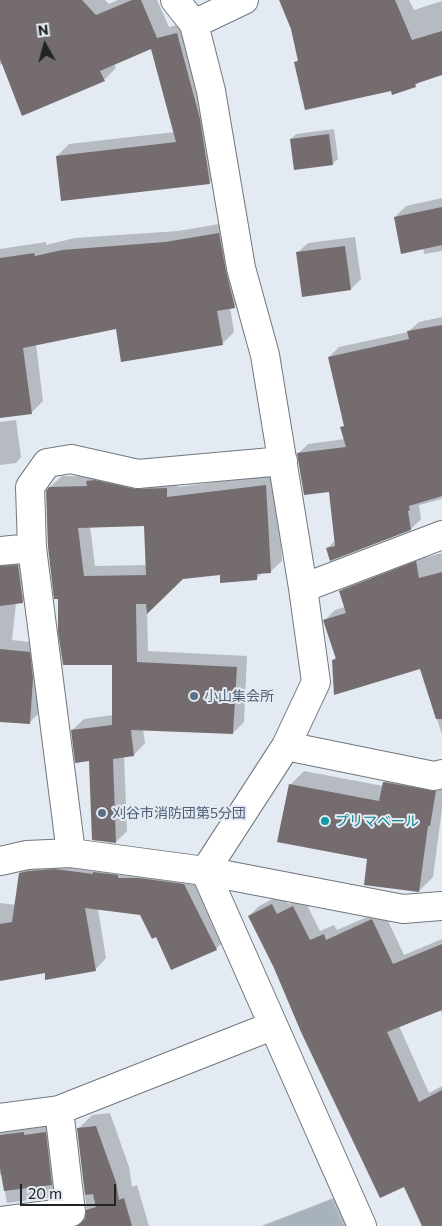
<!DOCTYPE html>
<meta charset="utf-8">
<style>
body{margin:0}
#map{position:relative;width:442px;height:1226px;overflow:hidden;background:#e3eaf2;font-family:Commissioner,sans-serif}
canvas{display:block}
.north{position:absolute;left:20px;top:20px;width:50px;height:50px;-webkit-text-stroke:4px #e3eaf2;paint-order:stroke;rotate:353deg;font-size:14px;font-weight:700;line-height:20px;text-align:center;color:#202325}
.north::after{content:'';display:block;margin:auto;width:18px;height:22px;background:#202325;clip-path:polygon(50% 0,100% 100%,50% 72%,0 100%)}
.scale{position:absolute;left:20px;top:1184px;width:96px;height:22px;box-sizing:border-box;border:2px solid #202325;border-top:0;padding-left:6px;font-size:15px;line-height:18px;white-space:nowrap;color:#202325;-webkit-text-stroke:4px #e3eaf2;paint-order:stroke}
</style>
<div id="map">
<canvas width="442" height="1226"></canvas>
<div class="north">N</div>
<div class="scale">20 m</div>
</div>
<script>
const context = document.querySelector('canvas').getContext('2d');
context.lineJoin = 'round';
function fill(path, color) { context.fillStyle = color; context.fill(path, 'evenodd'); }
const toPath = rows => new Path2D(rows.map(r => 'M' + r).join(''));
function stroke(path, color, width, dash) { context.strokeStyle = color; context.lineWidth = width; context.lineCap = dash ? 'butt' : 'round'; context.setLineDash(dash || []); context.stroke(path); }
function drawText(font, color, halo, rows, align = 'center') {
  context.font = font + ' Commissioner,"Noto Sans JP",sans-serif'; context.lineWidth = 4; context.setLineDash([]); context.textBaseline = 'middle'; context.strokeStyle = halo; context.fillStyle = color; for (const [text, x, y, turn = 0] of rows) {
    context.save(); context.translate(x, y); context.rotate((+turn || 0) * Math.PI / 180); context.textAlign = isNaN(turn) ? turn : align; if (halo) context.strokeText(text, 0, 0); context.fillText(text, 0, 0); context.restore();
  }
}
fill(toPath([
 [331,1200,343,1226,265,1226]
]), '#d2dfec');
fill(toPath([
 [0,0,105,0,109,4,118,0,157,0,169,27,188,22,221,171,209,183,57,156,69,144,175,132,152,47,114,64,116,68,104,80,3,63,0,65],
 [280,0,409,0,414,10,442,1,442,73,421,80,415,86,392,89,295,63,299,59,292,28],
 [334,129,338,159,332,164,291,139,296,134],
 [442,198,442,251,424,254,423,248,395,217,406,206],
 [231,222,246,295,234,307,230,307,234,332,222,344,117,328,36,344,43,401,31,413,0,417,0,249,46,242,46,245,75,238,178,231],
 [355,237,361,279,351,289,297,253,308,243],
 [442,317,442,499,419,505,421,519,411,529,327,548,336,540,330,490,298,454,308,444,345,439,342,428,345,425,329,357,339,347,408,332,419,322],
 [16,420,21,457,16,463,0,465,0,422],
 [277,474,282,561,270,572,263,572,256,579,221,574,183,577,147,612,148,651,247,656,244,722,233,733,143,729,145,743,134,755,124,756,127,831,116,842,90,760,72,730,84,719,113,715,113,663,60,597,50,487,62,476,178,477,178,487],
 [145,525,147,565,95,566,90,526],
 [427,552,427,557,442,553,442,735,421,667,333,660,336,657,325,620,335,610,345,607,341,591,351,581],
 [0,555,28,556,32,592,23,602,16,603,12,640,39,643,42,668,39,713,29,723,0,721],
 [398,768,442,777,442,809,433,877,419,891,368,858,290,785,304,771,383,786,384,782],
 [32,862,195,873,227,938,216,949,157,935,141,914,98,909,106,958,95,970,46,971,0,980,0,903,16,905,20,873],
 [282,894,288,904,303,897,320,931,334,925,337,930,383,910,404,955,442,939,442,1014,440,1009,399,1026,429,1093,442,1086,442,1226,424,1226,404,1186,275,968,249,916,259,906],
 [110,1113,129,1167,132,1187,137,1185,149,1226,22,1226,26,1222,87,1214,78,1129,92,1115],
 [59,1119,67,1183,53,1197,7,1203,2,1175,0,1175,0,1125],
 [344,1194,358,1226,261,1226]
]), '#0003');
fill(toPath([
 [0,0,82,0,96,15,132,0,141,0,157,38,177,33,200,119,210,184,61,201,56,156,176,142,151,49,100,71,105,81,22,116,0,59],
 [279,0,395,0,412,40,442,31,442,75,415,84,416,87,392,95,391,91,305,110,294,62,298,61,291,29],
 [329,134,333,165,294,170,290,139],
 [442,207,442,245,401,254,394,217],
 [219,233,226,271,235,308,217,311,223,345,121,362,116,329,23,348,32,414,0,418,0,258,34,253,35,256,62,250,165,242],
 [345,246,351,290,302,297,296,252],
 [442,325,442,496,409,506,410,510,408,511,411,530,330,561,326,548,335,546,329,492,304,495,297,453,346,447,340,427,344,426,328,357,409,339,407,331],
 [95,480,135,489,167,488,167,497,266,485,271,573,257,574,257,580,220,583,220,575,183,579,147,614,146,604,136,604,137,662,237,667,233,734,131,730,134,756,113,759,116,843,92,840,89,761,75,763,71,730,112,725,112,665,63,665,58,632,58,599,54,599,48,547,46,491,49,487,87,486,86,481],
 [144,526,146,575,84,576,78,528],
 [416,561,419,578,442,572,442,719,436,719,420,669,334,695,332,660,336,659,323,620,346,613,339,591],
 [18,565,23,603,0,606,0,566],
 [0,649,30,652,33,678,30,724,0,722],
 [383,782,436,791,430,826,428,826,419,892,364,885,367,859,277,842,289,784,379,801],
 [55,869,93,874,93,872,118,875,118,878,139,878,184,884,217,950,171,970,156,937,152,939,140,915,85,908,96,971,45,980,45,973,0,981,0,924,12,922,19,873,29,871],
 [272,904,277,914,293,906,310,940,324,934,326,940,372,919,393,964,442,944,442,1010,387,1032,419,1102,442,1090,442,1226,422,1226,404,1187,380,1198,301,1032,274,968,248,916],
 [96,1126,116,1182,119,1200,124,1198,132,1226,77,1226,85,1219,86,1210,96,1207,93,1194,85,1195,77,1128],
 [24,1132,24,1135,46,1132,52,1185,4,1191,0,1168,0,1135]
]), '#756c70');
const minor = toPath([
 [175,0,194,24,211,91,241,268,265,355,303,588,316,682,286,746,205,871],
 [194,24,244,0],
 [32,548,30,487,47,463,71,459,138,474,283,461],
 [0,551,32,548,71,853],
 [303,588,442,535],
 [286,746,434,776,442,774],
 [0,861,27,855,71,853,205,871,403,909,442,906],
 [205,871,362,1226],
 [0,1118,59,1110,272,1026],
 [0,1221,71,1212,59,1110]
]);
stroke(minor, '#71777e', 30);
stroke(minor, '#fff', 28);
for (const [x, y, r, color] of [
 [194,696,5,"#5c6f8a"],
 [102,813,5,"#5c6f8a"],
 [325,821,5,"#0f9aa8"]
]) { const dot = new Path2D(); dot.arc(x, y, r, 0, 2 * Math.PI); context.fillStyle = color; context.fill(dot); stroke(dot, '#e3eaf2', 2); }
drawText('14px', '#4e5e75', '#e3eaf2', [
 ["小山集会所",204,696],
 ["刈谷市消防団第5分団",112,813]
], 'left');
drawText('14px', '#0d838f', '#e3eaf2', [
 ["プリマベール",335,821]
], 'left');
</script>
